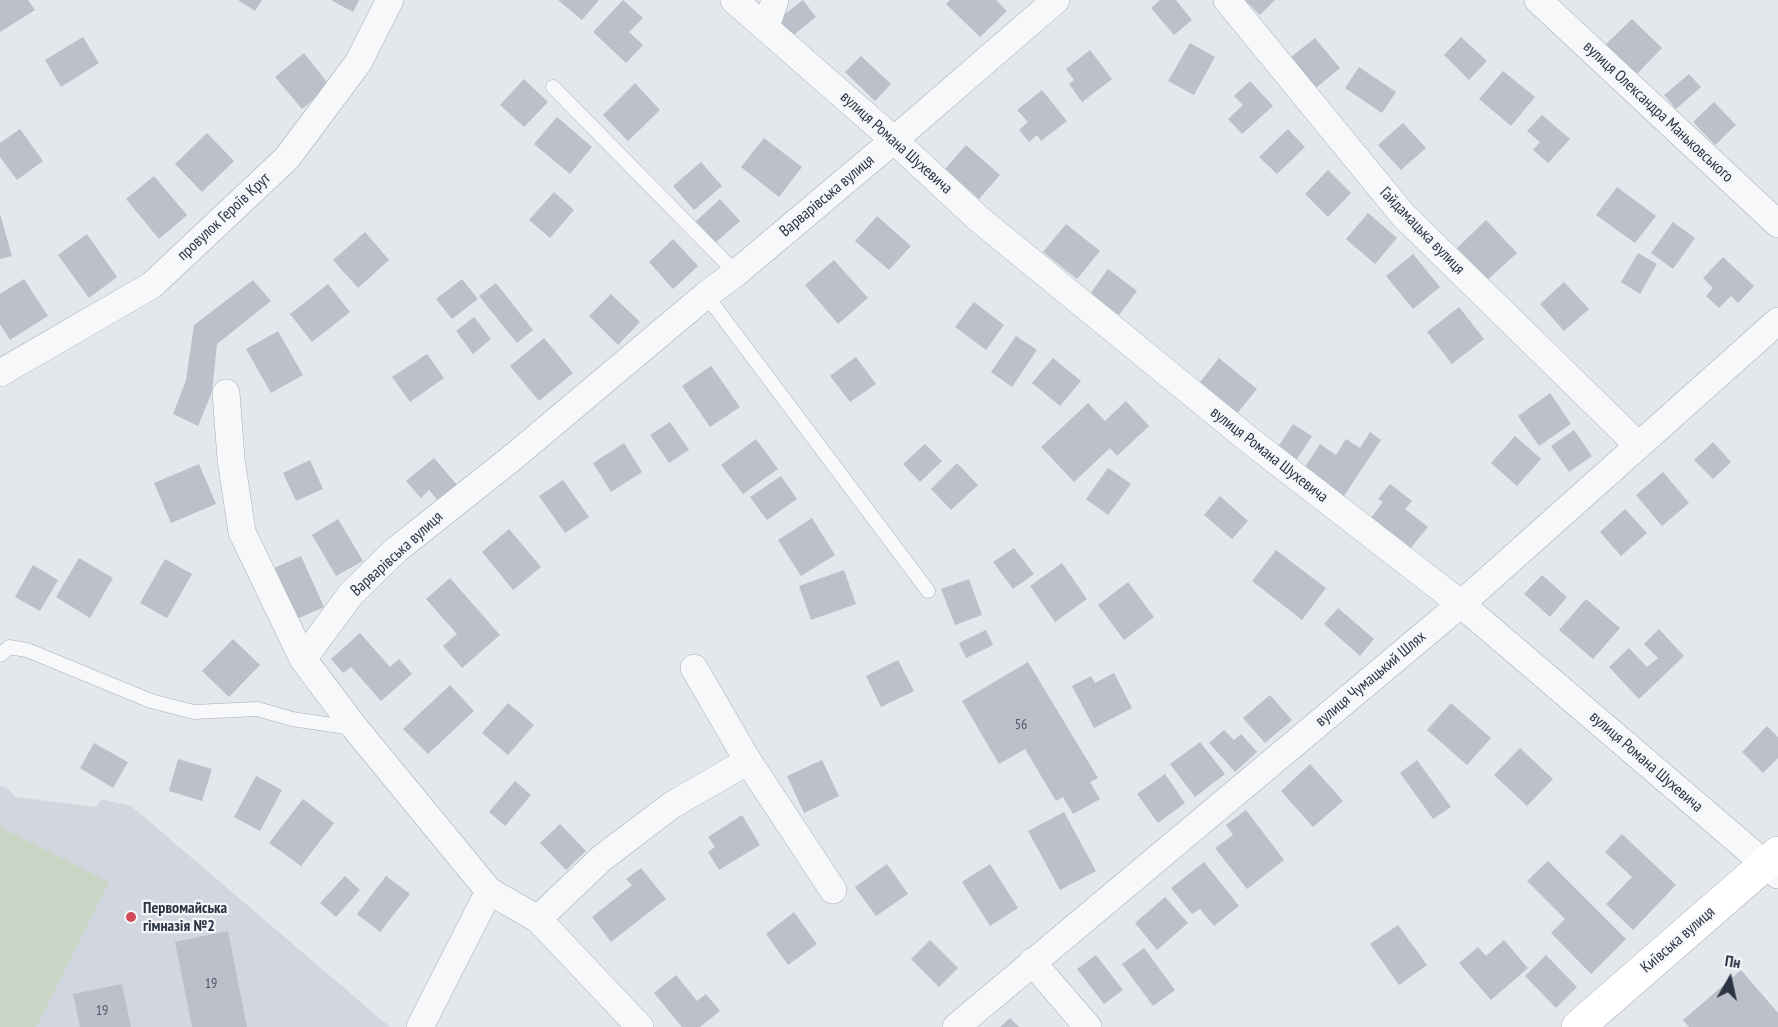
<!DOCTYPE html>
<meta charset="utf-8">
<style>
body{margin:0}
#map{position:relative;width:1778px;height:1027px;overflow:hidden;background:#e4e7ec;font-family:"PT Sans Narrow",sans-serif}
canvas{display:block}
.north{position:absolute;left:1700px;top:949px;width:60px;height:60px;-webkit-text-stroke:4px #f4f6f9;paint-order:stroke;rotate:9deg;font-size:16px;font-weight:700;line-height:24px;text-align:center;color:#2b3445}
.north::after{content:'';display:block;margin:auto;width:21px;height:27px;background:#2b3445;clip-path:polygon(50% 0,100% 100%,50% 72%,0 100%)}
</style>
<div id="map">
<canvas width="1778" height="1027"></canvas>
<div class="north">Пн</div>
</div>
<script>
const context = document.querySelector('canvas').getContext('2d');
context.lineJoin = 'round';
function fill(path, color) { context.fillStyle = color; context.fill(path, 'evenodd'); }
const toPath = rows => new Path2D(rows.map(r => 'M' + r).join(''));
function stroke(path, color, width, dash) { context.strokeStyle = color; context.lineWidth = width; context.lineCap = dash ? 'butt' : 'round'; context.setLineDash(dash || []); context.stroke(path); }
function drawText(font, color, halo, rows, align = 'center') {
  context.font = font + ' "PT Sans Narrow",sans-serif'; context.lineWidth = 4.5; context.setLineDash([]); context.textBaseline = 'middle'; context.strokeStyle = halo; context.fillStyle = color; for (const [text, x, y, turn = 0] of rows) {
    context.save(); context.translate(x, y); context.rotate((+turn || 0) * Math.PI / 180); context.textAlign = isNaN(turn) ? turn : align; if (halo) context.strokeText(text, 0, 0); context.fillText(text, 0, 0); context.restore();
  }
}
fill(toPath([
 [0,786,6,787,15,797,96,807,101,799,131,806,390,1027,0,1027]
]), '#d2d6de');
fill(toPath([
 [0,827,109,882,36,1027,0,1027]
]), '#c9d6c5');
fill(toPath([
 [0,0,28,0,35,10,0,32],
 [238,0,262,0,255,11],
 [331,0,359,0,353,12],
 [558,0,599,0,582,20],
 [623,0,643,18,629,32,643,45,626,63,593,32],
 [803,0,816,17,791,37,777,20],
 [950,0,996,0,1007,11,980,37,946,4],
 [1160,0,1176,0,1192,20,1174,35,1151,8],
 [1245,0,1275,0,1260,15],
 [1632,19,1662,48,1635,76,1605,45],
 [83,37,99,63,61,87,45,60],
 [1461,37,1487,61,1469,80,1444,55],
 [1315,38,1340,68,1316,88,1291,57],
 [1190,43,1215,57,1194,95,1168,81],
 [1090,50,1112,79,1082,102,1069,84,1074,80,1066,69],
 [304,53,330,86,302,109,275,77],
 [861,56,891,84,875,101,845,72],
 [1359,67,1396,92,1382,113,1345,88],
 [1503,71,1535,97,1511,126,1479,99],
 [1689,74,1701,87,1676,109,1664,95],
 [524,79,548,102,524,127,500,105],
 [1250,81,1273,106,1242,134,1228,119,1243,105,1234,96],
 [635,83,660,110,628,141,603,115],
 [1042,90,1067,121,1041,141,1037,135,1029,142,1019,130,1028,122,1017,110],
 [1714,102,1736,125,1715,145,1693,122],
 [1542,115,1570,139,1548,163,1533,150,1540,142,1527,131],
 [557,117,592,147,570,174,534,144],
 [1403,123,1426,148,1401,170,1378,145],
 [20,129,43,161,17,180,0,157,0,143],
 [1288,129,1305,147,1277,174,1259,157],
 [207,133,234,161,202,192,175,164],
 [764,138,802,167,779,197,741,167],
 [966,145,1000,175,979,199,945,169],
 [701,162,722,186,694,210,673,186],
 [1328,170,1351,193,1328,217,1305,194],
 [154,176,187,215,159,239,126,199],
 [1617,187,1656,216,1635,243,1596,215],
 [554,192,574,210,550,238,529,220],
 [720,199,740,221,714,244,694,223],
 [1368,213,1397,238,1375,264,1346,239],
 [0,214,12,256,0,259],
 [877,216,911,246,889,270,855,241],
 [1486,220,1517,253,1485,282,1455,250],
 [1673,222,1695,238,1673,269,1651,253],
 [1066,224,1100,251,1077,279,1043,252],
 [365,232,389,260,358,288,333,260],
 [87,234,117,277,89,298,58,255],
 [673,239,698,266,673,289,649,262],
 [1638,253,1657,264,1640,294,1621,282],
 [1413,254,1440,287,1413,309,1386,276],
 [1723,257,1754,286,1738,303,1731,296,1719,308,1706,296,1713,288,1703,278],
 [834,260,868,298,838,324,805,285],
 [1108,269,1137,291,1119,315,1090,294],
 [24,279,48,316,10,340,0,324,0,294],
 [462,279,478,299,452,319,436,299],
 [253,280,271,301,217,344,212,392,198,426,173,414,186,380,194,325],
 [1564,282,1589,309,1564,331,1540,304],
 [496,283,533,330,517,343,479,296],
 [328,284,350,312,312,342,290,314],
 [611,294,640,322,618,345,589,316],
 [974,302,1004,325,986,350,955,327],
 [1459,307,1484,339,1452,364,1427,332],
 [474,317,491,339,473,354,456,331],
 [278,331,303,375,271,393,246,349],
 [1016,336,1037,350,1012,387,991,372],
 [544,338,573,373,539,401,510,366],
 [427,354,444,378,410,402,392,377],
 [856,357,876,384,850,402,830,376],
 [1053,358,1081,381,1060,406,1032,383],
 [1219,358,1257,389,1235,416,1197,386],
 [711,366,740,407,710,427,682,386],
 [1550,393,1571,424,1539,446,1518,416],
 [1126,401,1149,426,1117,456,1110,448,1074,482,1041,447,1088,403,1105,421],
 [670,422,689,450,669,463,650,435],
 [1293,424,1312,436,1295,462,1276,450],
 [1574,430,1592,456,1569,472,1551,446],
 [1370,432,1381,440,1342,499,1301,473,1320,444,1336,455,1346,439,1360,448],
 [1515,436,1541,459,1517,486,1491,463],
 [756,439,778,469,743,494,721,465],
 [1713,442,1731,462,1713,479,1694,460],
 [624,443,642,472,611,492,593,463],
 [925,444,942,461,920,482,903,464],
 [434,458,459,487,440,503,429,490,421,498,406,481],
 [310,460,323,489,296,501,283,473],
 [957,463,978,485,951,510,931,489],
 [199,464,216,504,171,523,154,483],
 [1108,468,1131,484,1108,515,1086,499],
 [1663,472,1689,503,1662,526,1636,495],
 [781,476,797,499,767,520,750,497],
 [563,480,589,517,565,533,539,496],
 [1390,484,1412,501,1405,509,1428,527,1409,550,1370,519,1383,502,1378,499],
 [1220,496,1248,521,1232,539,1204,515],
 [1625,509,1647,533,1621,556,1600,532],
 [812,518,835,555,801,576,778,540],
 [338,519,363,561,336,576,312,535],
 [509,529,541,567,513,590,482,552],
 [1014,548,1034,574,1013,589,993,562],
 [1276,550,1326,588,1302,620,1252,581],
 [301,556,324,607,297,619,274,568],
 [79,558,113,578,90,618,56,597],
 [165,559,192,574,167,618,140,603],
 [1062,563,1087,599,1055,622,1030,586],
 [33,565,58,580,40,611,15,597],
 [844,570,856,604,811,620,799,586],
 [1542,575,1567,597,1550,617,1524,594],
 [450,578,500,635,462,668,443,646,457,634,426,599],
 [969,579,982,615,955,625,941,589],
 [1128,582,1154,617,1124,640,1098,605],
 [1586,599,1620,628,1593,659,1559,630],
 [1338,608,1374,639,1360,656,1324,624],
 [1659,629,1684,656,1639,699,1609,667,1629,648,1647,667,1658,658,1644,644],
 [986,630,993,645,966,658,959,643],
 [360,633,390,667,399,659,412,674,381,701,351,667,343,673,331,659],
 [233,639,260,665,229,697,202,671],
 [898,660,914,691,881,707,866,676],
 [1028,662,1098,778,1090,782,1100,799,1073,814,1063,797,1056,801,1025,749,999,764,962,701],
 [1114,673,1132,708,1094,728,1072,686,1091,676,1095,683],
 [450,685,474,711,428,754,403,729],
 [1270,695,1292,720,1265,743,1243,718],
 [508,703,534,725,508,755,482,733],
 [1451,703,1491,738,1467,765,1427,730],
 [1767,726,1778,737,1778,758,1763,773,1742,752],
 [1224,730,1234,740,1241,734,1257,752,1235,772,1209,743],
 [1200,742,1225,774,1195,797,1170,764],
 [94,743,128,762,113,788,80,768],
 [1520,748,1553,779,1527,806,1494,775],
 [178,759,212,769,202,801,169,791],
 [822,760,839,796,804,813,787,776],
 [1417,760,1451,807,1433,819,1400,773],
 [1310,764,1343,801,1313,827,1281,791],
 [1165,774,1185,803,1158,823,1137,794],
 [256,776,282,790,260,831,234,817],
 [515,781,531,795,505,826,489,812],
 [303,799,334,823,301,866,269,843],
 [1246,810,1284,860,1247,889,1215,848,1233,835,1226,825],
 [1064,812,1096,871,1060,890,1028,831],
 [742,815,760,845,719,870,708,852,715,847,708,837],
 [560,824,586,851,566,870,540,843],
 [1622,834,1676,885,1633,930,1606,904,1632,877,1605,852],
 [1548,861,1626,939,1591,974,1551,933,1565,919,1527,881],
 [1204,862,1239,906,1214,926,1200,909,1192,914,1171,888],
 [887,864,908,894,876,916,855,887],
 [990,864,1018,908,990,926,962,882],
 [641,868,666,899,611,942,592,917,632,885,626,879],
 [345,876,360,890,336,917,320,903],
 [386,876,410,894,380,932,357,914],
 [1165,897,1188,923,1157,950,1135,923],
 [794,912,817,944,788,965,766,934],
 [1398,925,1427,965,1399,985,1370,944],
 [228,931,247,1027,192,1027,175,942],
 [930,940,958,968,939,987,911,959],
 [1504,940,1528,968,1491,1000,1459,963,1478,947,1486,956],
 [1144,948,1175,990,1153,1006,1122,964],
 [1096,955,1123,990,1104,1004,1077,969],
 [1546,955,1577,987,1556,1008,1525,976],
 [1741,970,1778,1013,1778,1027,1689,1027,1683,1020],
 [676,975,697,1001,706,994,720,1011,700,1027,682,1027,654,993],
 [122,984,131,1027,80,1027,73,994],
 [1010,1018,1019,1027,1000,1027]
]), '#bbc0ca');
const lane = toPath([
 [553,87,736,273],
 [706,295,928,591],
 [0,655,9,647,27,650,151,701,194,712,257,709,292,719,353,728]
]);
const street = toPath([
 [734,0,894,140,980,220,1248,439,1461,604,1778,875],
 [1227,0,1403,215,1638,445],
 [1538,0,1778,224],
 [766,27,775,0],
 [0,373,152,285,287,158,358,63,390,0],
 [226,393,231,459,242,532,303,659,355,728,489,891,538,919,640,1027],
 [303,659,351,594,396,550,512,458,706,295,736,273,894,140,1056,0],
 [694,668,748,761,833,890],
 [538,919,602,858,672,805,748,761],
 [1032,962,1088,1027],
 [420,1027,489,891],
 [956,1027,1461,604,1778,321]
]);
const primary = toPath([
 [1578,1027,1778,853]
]);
stroke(lane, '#a9aeb7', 15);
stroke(street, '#a9aeb7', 28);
stroke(primary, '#a3abb8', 34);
stroke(lane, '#f7f8fa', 14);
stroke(street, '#f7f8fa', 27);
stroke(primary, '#fff', 33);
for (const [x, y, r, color] of [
 [131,917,6,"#d1495b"]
]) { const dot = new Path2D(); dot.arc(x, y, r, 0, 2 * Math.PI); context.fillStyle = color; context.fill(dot); stroke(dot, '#f4f6f9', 2); }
drawText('14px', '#4f5766', null, [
 ["56",1021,725],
 ["19",211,984],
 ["19",102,1011]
]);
drawText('16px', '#2b3445', '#f4f6f9', [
 ["вулиця Олександра Маньковського",1658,112,43],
 ["вулиця Романа Шухевича",896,143,42],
 ["Варварівська вулиця",827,196,-40],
 ["провулок Героїв Крут",224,217,-43],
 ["Гайдамацька вулиця",1422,231,46],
 ["вулиця Романа Шухевича",1269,455,38],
 ["Варварівська вулиця",397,554,-42],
 ["вулиця Чумацький Шлях",1371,679,-40],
 ["вулиця Романа Шухевича",1646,762,41],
 ["Київська вулиця",1678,940,-41]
]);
drawText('bold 16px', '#2b3445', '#f4f6f9', [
 ["Первомайська",143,908],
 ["гімназія №2",143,926]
], 'left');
</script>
